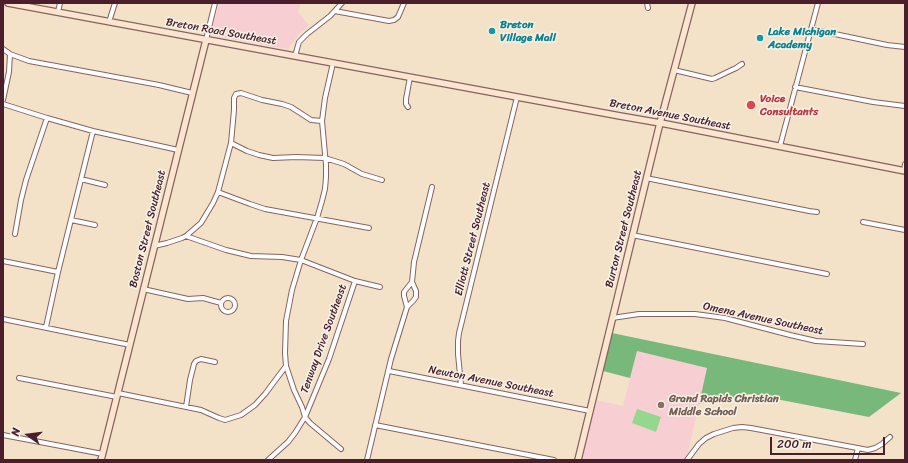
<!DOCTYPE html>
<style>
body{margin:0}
#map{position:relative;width:908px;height:463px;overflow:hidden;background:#f4e2c8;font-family:Sriracha,sans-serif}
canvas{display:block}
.frame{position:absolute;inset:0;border:4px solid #4a1f2b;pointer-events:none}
.north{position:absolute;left:8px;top:415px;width:40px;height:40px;-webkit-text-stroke:3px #f7f3e8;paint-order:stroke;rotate:284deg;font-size:11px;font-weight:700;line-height:16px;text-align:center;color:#4a1f2b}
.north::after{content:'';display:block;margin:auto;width:14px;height:18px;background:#4a1f2b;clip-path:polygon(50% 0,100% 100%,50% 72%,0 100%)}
.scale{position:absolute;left:770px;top:437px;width:115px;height:18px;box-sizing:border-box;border:2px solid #4a1f2b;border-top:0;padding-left:5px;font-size:12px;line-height:14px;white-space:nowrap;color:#4a1f2b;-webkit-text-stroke:3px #f7f3e8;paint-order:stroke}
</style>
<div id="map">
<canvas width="908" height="463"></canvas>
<div class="frame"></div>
<div class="north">N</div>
<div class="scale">200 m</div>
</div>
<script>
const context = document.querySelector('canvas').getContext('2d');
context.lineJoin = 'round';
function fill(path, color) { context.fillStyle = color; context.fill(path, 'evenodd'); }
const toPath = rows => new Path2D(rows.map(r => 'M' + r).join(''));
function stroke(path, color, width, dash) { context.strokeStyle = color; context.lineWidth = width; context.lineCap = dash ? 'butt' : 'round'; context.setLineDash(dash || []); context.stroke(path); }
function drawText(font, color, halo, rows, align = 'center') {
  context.font = font + ' Sriracha,sans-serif'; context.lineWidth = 3; context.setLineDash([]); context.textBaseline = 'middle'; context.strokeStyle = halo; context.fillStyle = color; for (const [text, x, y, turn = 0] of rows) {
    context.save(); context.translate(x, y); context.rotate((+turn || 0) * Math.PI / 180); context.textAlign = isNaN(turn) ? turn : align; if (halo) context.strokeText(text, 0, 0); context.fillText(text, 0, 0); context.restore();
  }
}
fill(toPath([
 [219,3,301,3,298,12,309,25,300,33,288,49,211,35],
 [637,351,707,368,688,453,684,460,582,460,596,400,623,406]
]), '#f7cfd2');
fill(toPath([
 [637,409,661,417,656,432,632,423]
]), '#96d78f');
fill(toPath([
 [612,333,901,393,869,417,750,394,699,404,707,368,637,351,630,378,603,371]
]), '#78b87a');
const street = toPath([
 [647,3,648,8],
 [335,11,340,12,389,21,394,20,398,17,404,3],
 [58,12,60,3],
 [109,22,115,3],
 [811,29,887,45,905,47],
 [206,40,215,3],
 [3,49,10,54,29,61,159,85,192,93],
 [295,56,299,42,307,34,330,16,342,3],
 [333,63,325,98,322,121,326,165,326,177,325,189,322,201,317,218,301,260,292,290,286,321,285,353,286,366,294,390,302,407,305,417,310,423,341,449],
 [674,70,712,79,715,78,736,68,742,64],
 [795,87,873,102,905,106],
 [3,100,9,72,10,54],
 [3,104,47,118,93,131,178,150],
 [408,107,406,104,406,99,410,77],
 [231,143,247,151,259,155,273,158,296,157,325,158,344,164,362,174,382,180],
 [780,146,818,3],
 [904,171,905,164],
 [646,178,809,211,817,212],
 [81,179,105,185],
 [218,192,250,204,265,209,369,228],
 [71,220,95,225],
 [863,222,905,230],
 [15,234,21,200,26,180,47,118],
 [632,235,827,274],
 [186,236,226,250,251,256,282,257,301,260,355,281,380,287],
 [154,246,167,243,182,238,186,236,201,223,213,203,218,192,231,143,234,110,234,98,236,94,241,93,262,100,282,104,291,107,311,120,322,121],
 [3,261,58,272],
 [143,289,188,299,203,298,221,303],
 '221 305a7 7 0 1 1 14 0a7 7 0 1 1-14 0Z',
 [407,307,413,301,416,297,416,291,412,282,414,262,432,187],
 [612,318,639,314,695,314,725,318,790,335,816,341,863,344],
 [3,319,130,345],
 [46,327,58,272,93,131],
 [389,371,590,411],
 [19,378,117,397],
 [461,385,458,354,458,341,459,333,517,97],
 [118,393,201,410,219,418,225,420,241,415,255,405,265,394,286,366],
 [186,407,190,380,194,364,196,361,201,359,215,362],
 [375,425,554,460],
 [3,435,103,454],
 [268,460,288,442,295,433,305,417,329,359,355,281],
 [367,460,391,359,407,307,404,296,404,292,412,282],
 [687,460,699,444,706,438,714,434,733,428,742,427,751,428,868,450,875,448,882,444,890,437],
 [855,460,858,448]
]);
const secondary = toPath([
 [8,3,620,116,666,124,905,171],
 [101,460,206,40],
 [578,460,660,123,692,3]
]);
stroke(street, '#866362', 6);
stroke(secondary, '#866362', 8);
stroke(street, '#fff', 4);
stroke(secondary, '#fbe5cf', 5.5);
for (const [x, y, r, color] of [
 [492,31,4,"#0f9aa8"],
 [760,38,4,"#0f9aa8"],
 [751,105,5,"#e0444e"],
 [661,405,4,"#8d6e63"]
]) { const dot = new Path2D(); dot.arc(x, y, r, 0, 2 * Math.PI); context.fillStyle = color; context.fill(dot); stroke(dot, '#f7f3e8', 1.5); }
drawText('bold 11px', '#0d838f', '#f7f3e8', [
 ["Breton",500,25],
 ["Village Mall",500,38],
 ["Lake Michigan",768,32],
 ["Academy",768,45]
], 'left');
drawText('11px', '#4a1f2b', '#f7f3e8', [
 ["Breton Road Southeast",221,32,10],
 ["Breton Avenue Southeast",670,115,11],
 ["Boston Street Southeast",148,229,-76],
 ["Burton Street Southeast",624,229,-76],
 ["Elliott Street Southeast",473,239,-76],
 ["Omena Avenue Southeast",763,319,12],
 ["Tenway Drive Southeast",324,339,-70],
 ["Newton Avenue Southeast",491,382,11]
]);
drawText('bold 11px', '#be3a42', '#f7f3e8', [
 ["Voice",760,99],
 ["Consultants",760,112]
], 'left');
drawText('bold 11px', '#785e54', '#f7f3e8', [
 ["Grand Rapids Christian",669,399],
 ["Middle School",669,412]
], 'left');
</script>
